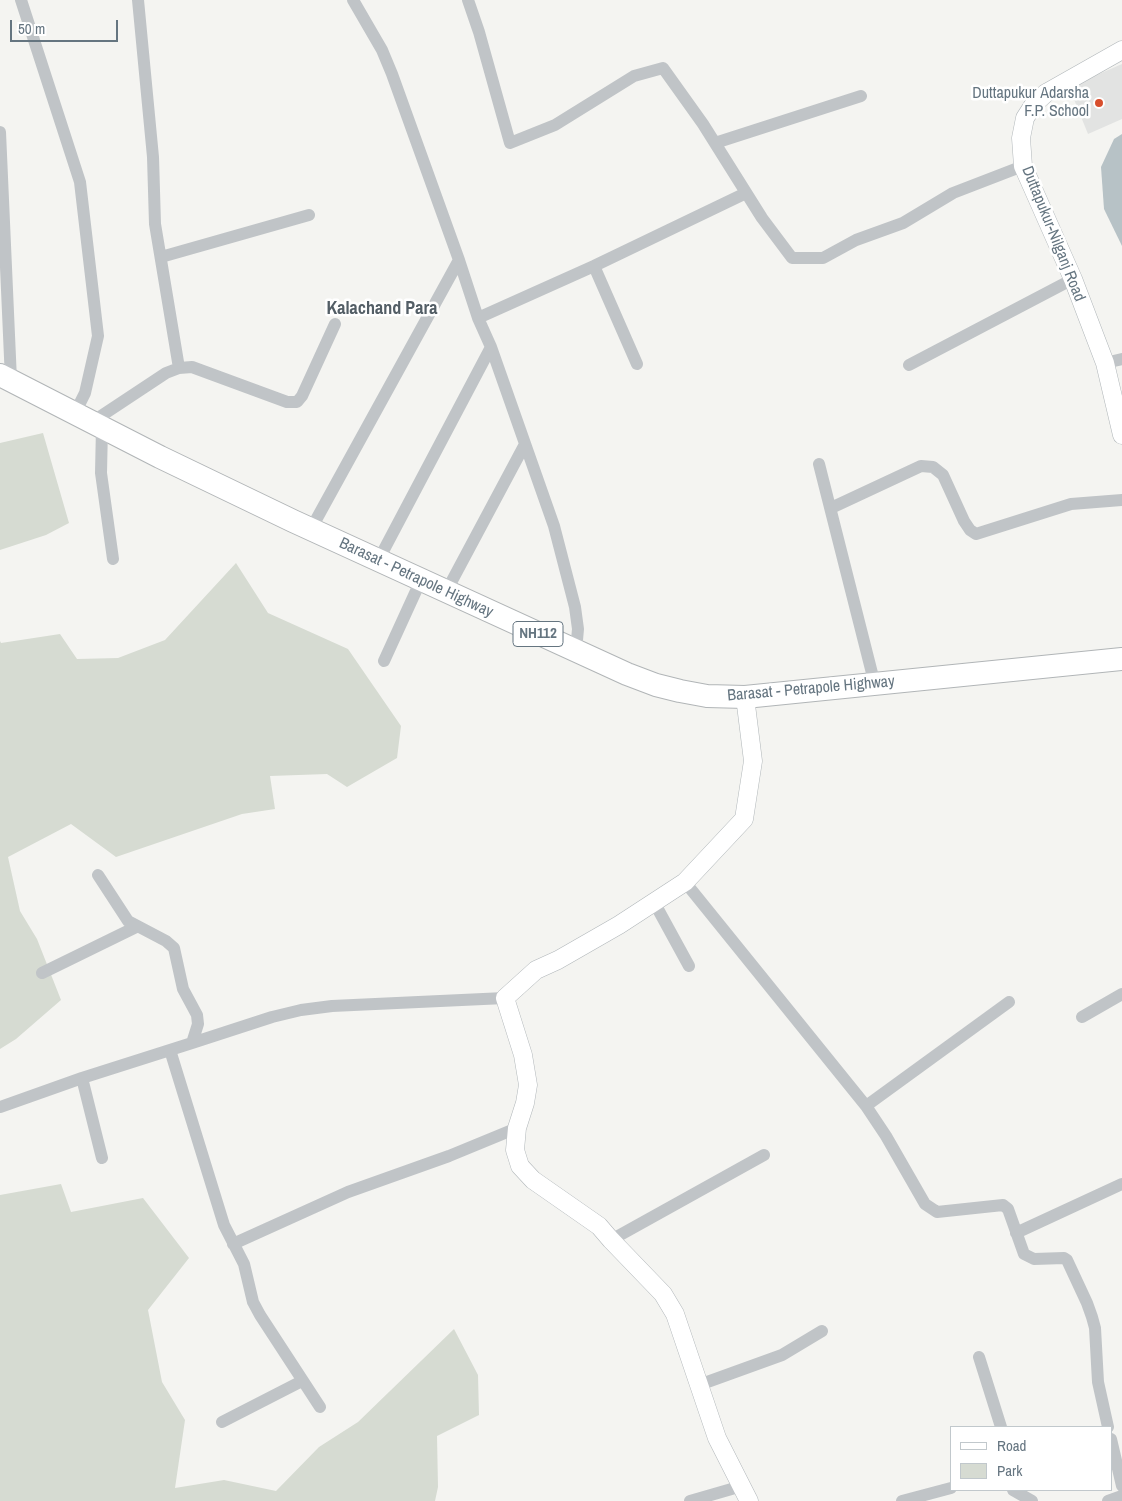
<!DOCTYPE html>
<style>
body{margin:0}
#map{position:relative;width:1122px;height:1501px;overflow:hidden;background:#f4f4f1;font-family:"Archivo Narrow",sans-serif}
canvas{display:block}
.legend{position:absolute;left:950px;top:1426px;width:162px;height:65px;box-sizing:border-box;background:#fff;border:1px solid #c1c8cc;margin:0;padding:6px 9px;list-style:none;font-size:15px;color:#657580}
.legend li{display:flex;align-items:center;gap:10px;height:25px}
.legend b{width:25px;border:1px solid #c1c8cc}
.scale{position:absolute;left:10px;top:20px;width:108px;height:22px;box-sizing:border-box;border:2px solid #657580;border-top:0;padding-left:6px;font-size:15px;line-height:18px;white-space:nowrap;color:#657580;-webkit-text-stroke:4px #fff;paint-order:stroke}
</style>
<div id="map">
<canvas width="1122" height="1501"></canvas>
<ul class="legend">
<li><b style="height:6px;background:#fff"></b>Road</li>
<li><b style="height:14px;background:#d6dbd2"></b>Park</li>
</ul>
<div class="scale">50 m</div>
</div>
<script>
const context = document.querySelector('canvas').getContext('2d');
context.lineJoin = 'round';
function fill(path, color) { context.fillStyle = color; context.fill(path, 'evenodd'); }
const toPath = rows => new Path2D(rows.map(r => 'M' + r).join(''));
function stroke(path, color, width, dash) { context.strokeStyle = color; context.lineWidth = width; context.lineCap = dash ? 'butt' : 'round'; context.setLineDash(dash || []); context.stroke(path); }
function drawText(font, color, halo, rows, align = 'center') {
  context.font = font + ' "Archivo Narrow",sans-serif'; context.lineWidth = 5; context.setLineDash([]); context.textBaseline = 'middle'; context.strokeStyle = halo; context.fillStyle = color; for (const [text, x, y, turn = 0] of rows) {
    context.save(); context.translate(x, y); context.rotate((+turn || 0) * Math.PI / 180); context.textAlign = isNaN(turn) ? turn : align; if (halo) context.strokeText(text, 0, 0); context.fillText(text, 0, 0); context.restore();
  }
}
fill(toPath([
 [1122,64,1122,119,1088,134,1069,87]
]), '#e2e3e2');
fill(toPath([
 [43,433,69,523,46,535,0,550,0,443],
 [236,563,268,613,348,649,401,726,397,758,347,787,327,774,270,776,275,809,242,814,116,857,71,824,8,857,20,911,37,939,61,1000,16,1039,0,1049,0,641,1,643,60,634,77,659,118,658,165,640],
 [61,1184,71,1212,143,1198,189,1258,148,1310,162,1382,185,1420,175,1488,224,1480,276,1491,319,1447,358,1422,454,1329,478,1375,479,1415,437,1436,438,1487,435,1501,0,1501,0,1195]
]), '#d6dbd2');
fill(toPath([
 [1122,134,1122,246,1104,209,1101,167,1114,139]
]), '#b7c2c6');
const secondary = toPath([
 [1122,50,1046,93,1034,104,1025,118,1021,138,1023,166,1073,279,1105,363,1122,435],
 [745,697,753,761,744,819,685,882,619,925,558,960,536,970,505,998,523,1055,528,1085,525,1103,517,1128,515,1150,520,1166,533,1180,599,1226,611,1240,663,1294,675,1314,717,1438,749,1501]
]);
const highway = toPath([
 [0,375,160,457,293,521,627,674,656,685,680,691,707,696,745,697,1122,659]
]);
stroke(secondary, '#b0b6b9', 19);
stroke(highway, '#b1b5b7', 24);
stroke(toPath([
 [21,0,80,182,98,336,85,393,75,413],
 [138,0,153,157,155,224,179,368],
 [353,0,382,50,392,74,459,260,478,318,491,347,554,526,575,607,578,629,576,651],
 [468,0,479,32,510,143,555,125,634,76,663,68,703,124,762,218,792,258,823,258,856,240,903,223,953,193,1023,166],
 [0,132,11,380],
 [715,143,861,96],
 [161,257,309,215],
 [594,266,637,364],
 [478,318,594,266,746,193],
 [1105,363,1122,359],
 [909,365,1073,279],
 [92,422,166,373,179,368,192,367,287,402,297,402,302,396,335,324],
 [102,427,101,473,113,559],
 [819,464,875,685],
 [831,508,921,466,933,467,943,475,964,521,970,530,976,534,1071,504,1122,500],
 [311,529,459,260],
 [378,561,491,347],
 [446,592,525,444],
 [384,661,421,580],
 [98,875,128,921,166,941,174,948,183,989,197,1015,198,1024,192,1043],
 [685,882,866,1106,886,1136,925,1204,937,1212,1003,1205,1008,1209,1024,1254,1034,1259,1064,1258,1067,1260,1087,1303,1092,1317,1095,1328,1098,1382,1108,1427],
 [654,902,689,966],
 [42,973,136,927],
 [1082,1017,1122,994],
 [170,1050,224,1225,244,1264,253,1302,260,1315,320,1407],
 [82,1078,102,1158],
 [866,1106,1009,1002],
 [0,1107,82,1078,192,1043,272,1017,301,1010,332,1006,505,998],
 [1016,1233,1122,1184],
 [611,1240,764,1155],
 [233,1244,348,1192,449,1156,517,1128],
 [979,1357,1001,1427],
 [699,1385,782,1355,822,1331],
 [222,1422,302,1381],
 [1111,1439,1122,1486],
 [1013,1490,1032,1501],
 [690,1501,742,1486],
 [902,1501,951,1488],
 [1108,1501,1122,1496]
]), '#c0c4c7', 12);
stroke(secondary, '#fff', 18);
stroke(highway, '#fff', 22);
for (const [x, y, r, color] of [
 [1099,103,5,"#d84f2d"]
]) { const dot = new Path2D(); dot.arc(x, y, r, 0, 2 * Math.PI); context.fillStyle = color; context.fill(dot); stroke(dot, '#fff', 2); }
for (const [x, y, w] of [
 [538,634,50]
]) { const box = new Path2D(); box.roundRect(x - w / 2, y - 12.5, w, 25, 4); context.fillStyle = '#fff'; context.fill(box); stroke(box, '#657580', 1); }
drawText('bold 15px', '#657580', null, [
 ["NH112",538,634]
]);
drawText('16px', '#657580', '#fff', [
 ["Duttapukur Adarsha",1089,94],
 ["F.P. School",1089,112]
], 'right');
drawText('16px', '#657580', '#fff', [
 ["Duttapukur-Nilganj Road",1053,234,68],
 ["Barasat - Petrapole Highway",416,578,25],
 ["Barasat - Petrapole Highway",811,689,-5]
]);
drawText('bold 18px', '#535e66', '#fff', [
 ["Kalachand Para",382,309]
]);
</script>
